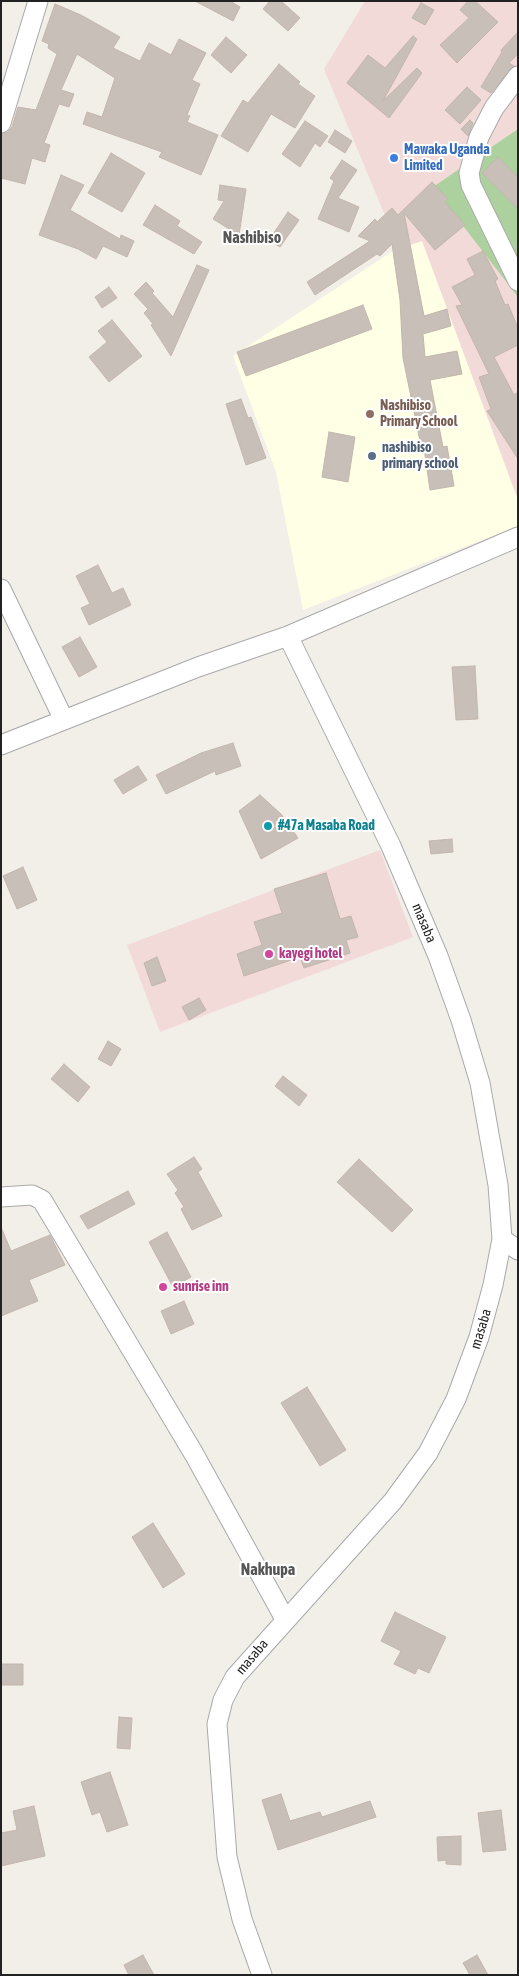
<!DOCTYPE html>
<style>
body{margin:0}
#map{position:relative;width:519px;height:1976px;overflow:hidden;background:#f2efe9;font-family:"Asap Condensed",sans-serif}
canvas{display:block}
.frame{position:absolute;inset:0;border:2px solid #222;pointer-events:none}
</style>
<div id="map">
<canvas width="519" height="1976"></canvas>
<div class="frame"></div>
</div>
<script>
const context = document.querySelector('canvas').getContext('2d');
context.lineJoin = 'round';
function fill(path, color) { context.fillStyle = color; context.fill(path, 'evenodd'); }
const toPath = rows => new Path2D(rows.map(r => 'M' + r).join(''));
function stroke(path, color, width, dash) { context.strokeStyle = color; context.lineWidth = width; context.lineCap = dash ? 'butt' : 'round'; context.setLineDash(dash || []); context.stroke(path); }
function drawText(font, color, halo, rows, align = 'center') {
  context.font = font + ' "Asap Condensed",sans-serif'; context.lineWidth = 4; context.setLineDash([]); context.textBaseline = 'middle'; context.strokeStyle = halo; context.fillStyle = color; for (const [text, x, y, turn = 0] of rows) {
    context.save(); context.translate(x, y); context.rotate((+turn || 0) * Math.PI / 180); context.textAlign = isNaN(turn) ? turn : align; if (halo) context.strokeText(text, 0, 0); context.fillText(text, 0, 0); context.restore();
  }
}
fill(toPath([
 [365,1,518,1,518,495,497,505,396,242,324,69],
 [380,850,413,937,160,1032,127,945]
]), '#f2dad9');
fill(toPath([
 [422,241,518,500,518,526,303,610,276,472,233,356,393,251]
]), '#ffffe5');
fill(toPath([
 [518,129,518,297,433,187]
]), '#add19e');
const building = toPath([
 [195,1,230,1,240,7,233,21,195,1],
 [270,1,281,1,300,18,288,31,263,9,270,1],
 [468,1,475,1,498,22,457,63,440,45,469,18,460,10,468,1],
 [421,3,434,10,425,25,412,18,421,3],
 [55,4,81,15,120,37,113,48,140,61,149,43,171,55,179,39,206,53,192,80,200,84,187,115,190,116,187,122,218,135,201,175,159,157,162,152,83,124,87,112,102,117,115,78,77,54,61,90,74,94,69,107,59,104,44,143,50,145,45,162,32,158,25,184,1,178,1,134,8,132,12,127,18,107,36,110,57,54,48,48,49,44,42,41,55,4],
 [518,32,518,54,509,63,514,66,491,93,481,87,502,52,501,50,518,32],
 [413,36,417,39,383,101,417,68,422,73,389,118,347,83,368,55,385,68,413,36],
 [226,37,247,55,231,73,211,55,226,37],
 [279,64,300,82,298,84,315,96,295,128,271,114,248,152,221,136,243,100,248,103,279,64],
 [467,87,481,100,460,124,445,110,467,87],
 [470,120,473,123,468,136,461,129,470,120],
 [305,121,328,136,320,147,315,143,300,167,282,154,305,121],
 [335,130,352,141,345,153,328,142,335,130],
 [111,153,145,173,122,212,88,193,111,153],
 [498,157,518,177,518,209,482,173,498,157],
 [342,160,357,170,338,198,359,207,349,232,318,219,334,181,330,178,342,160],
 [61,175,84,185,70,210,120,239,121,235,134,241,127,257,103,246,96,259,78,249,39,235,61,175],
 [432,182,448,199,445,202,465,225,435,250,404,213,424,316,447,309,451,326,423,334,425,357,457,351,462,374,430,380,443,447,447,446,454,486,430,490,423,441,420,441,403,358,400,300,392,244,380,256,377,254,315,295,307,282,370,241,358,236,375,219,377,222,392,208,398,215,432,182],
 [220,185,246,189,239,235,213,219,224,201,218,200,220,185],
 [155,205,180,221,177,226,202,242,194,254,143,225,155,205],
 [288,212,299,220,280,247,269,240,288,212],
 [483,251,498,279,495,281,505,305,508,304,518,328,518,345,494,357,514,395,518,392,518,459,487,411,491,409,479,377,489,374,456,306,462,305,452,287,475,275,467,259,483,251],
 [197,265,209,270,171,356,151,325,153,324,144,313,148,309,134,294,146,282,154,291,152,293,173,317,197,265],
 [109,287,117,298,102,308,95,297,109,287],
 [363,305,372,329,246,376,237,352,363,305],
 [112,320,142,356,109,382,89,357,107,342,98,331,112,320],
 [241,399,248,418,251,417,266,458,246,465,226,404,241,399],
 [329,432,355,437,348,482,322,477,329,432],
 [98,565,112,593,123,588,131,605,89,625,81,608,90,604,76,576,98,565],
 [80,637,97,667,79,677,62,647,80,637],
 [475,666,478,719,456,720,452,667,475,666],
 [233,743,241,766,216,775,215,771,166,794,156,775,201,753,233,743],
 [138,766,147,780,123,794,114,780,138,766],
 [260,795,281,814,298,838,261,859,239,811,260,795],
 [452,839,453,852,431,854,429,841,452,839],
 [23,867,37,900,17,909,3,876,23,867],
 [326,873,340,919,351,916,358,937,346,940,350,953,304,968,300,957,244,976,237,954,262,945,254,922,282,913,274,889,326,873],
 [157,957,166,981,152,986,144,963,157,957],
 [199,998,206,1010,189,1020,182,1007,199,998],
 [108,1041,121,1049,111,1066,98,1059,108,1041],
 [64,1064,90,1087,78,1102,51,1079,64,1064],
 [283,1076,307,1095,299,1106,275,1086,283,1076],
 [194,1157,202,1169,198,1172,222,1216,192,1230,181,1209,184,1207,175,1193,178,1190,167,1174,194,1157],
 [359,1159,413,1210,392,1232,337,1182,359,1159],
 [128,1191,135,1204,88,1229,80,1216,128,1191],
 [1,1227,11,1251,50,1235,65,1265,29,1280,38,1301,1,1316,1,1227],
 [167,1232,191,1277,173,1287,149,1242,167,1232],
 [184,1301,194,1324,171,1334,161,1311,184,1301],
 [307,1387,346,1450,320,1466,281,1403,307,1387],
 [153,1523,185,1574,163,1588,132,1537,153,1523],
 [395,1612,446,1637,429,1673,418,1668,415,1674,394,1664,401,1651,381,1641,395,1612],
 [1,1664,23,1664,23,1685,1,1685,1,1664],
 [119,1717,132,1718,130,1749,117,1748,119,1717],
 [110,1772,128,1825,107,1832,100,1812,92,1815,81,1782,110,1772],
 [281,1794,290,1821,320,1812,322,1817,370,1801,376,1817,278,1850,262,1800,281,1794],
 [34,1806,45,1856,1,1866,1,1833,17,1830,13,1811,34,1806],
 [501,1810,506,1850,483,1852,478,1813,501,1810],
 [461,1836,461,1865,446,1864,446,1860,438,1861,437,1837,461,1836],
 [143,1955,154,1975,129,1975,124,1965,143,1955],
 [477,1955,488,1975,470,1975,463,1963,477,1955]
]);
fill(building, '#c7bfb8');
stroke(building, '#c4b6ab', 1);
const minor = toPath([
 [518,76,494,108,479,137,469,173,471,185,518,281],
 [1,123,38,1],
 [1,589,64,720],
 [1,745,198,667,288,636,518,537],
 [1,1197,32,1195,42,1200,194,1454,285,1619],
 [502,1239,518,1250],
 [262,1975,242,1919,227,1857,217,1724,223,1700,235,1677,393,1501,428,1453,456,1399,479,1337,493,1285,502,1239,498,1185,480,1083,461,1020,438,956,391,846,288,636]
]);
stroke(minor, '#a9a9a9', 21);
stroke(minor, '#fff', 19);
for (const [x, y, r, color] of [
 [394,158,5,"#3f7fe0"],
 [370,414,5,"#8d6e63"],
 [372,456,5,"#5c6f8a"],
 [268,826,5,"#0f9aa8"],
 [269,954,5,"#d1479c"],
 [163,1287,5,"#d1479c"]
]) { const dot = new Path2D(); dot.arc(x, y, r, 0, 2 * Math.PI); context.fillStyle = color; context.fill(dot); stroke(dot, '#fff', 2); }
drawText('bold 14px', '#366cbe', '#fff', [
 ["Mawaka Uganda",404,150],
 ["Limited",404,166]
], 'left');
drawText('bold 14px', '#785e54', '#fff', [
 ["Nashibiso",380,406],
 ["Primary School",380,422]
], 'left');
drawText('bold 14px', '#4e5e75', '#fff', [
 ["nashibiso",382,448],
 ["primary school",382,464]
], 'left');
drawText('bold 14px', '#0d838f', '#fff', [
 ["#47a Masaba Road",278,826]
], 'left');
drawText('14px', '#222', '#fff', [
 ["masaba",424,923,67],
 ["masaba",481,1329,-73],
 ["masaba",252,1657,-50]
]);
drawText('bold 14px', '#b23c85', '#fff', [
 ["kayegi hotel",279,954],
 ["sunrise inn",173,1287]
], 'left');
drawText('bold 16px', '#555', '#fff', [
 ["Nashibiso",252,238],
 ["Nakhupa",268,1570]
]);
</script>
